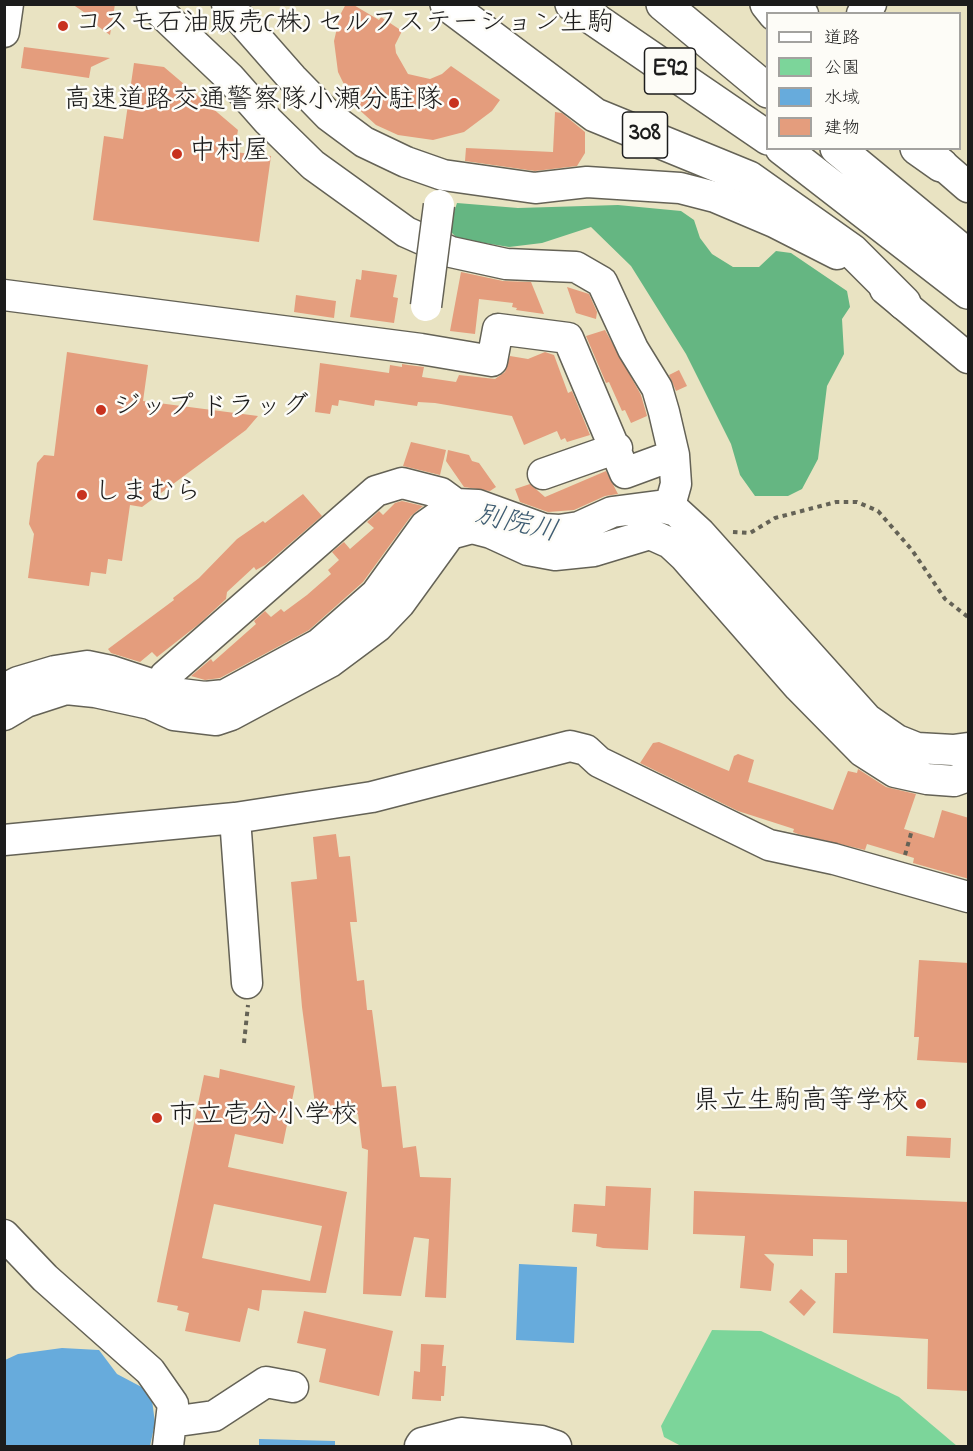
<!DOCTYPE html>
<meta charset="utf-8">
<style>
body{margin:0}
#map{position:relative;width:973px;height:1451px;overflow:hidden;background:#e9e3c2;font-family:"Indie Flower","Klee One",sans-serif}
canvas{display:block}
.frame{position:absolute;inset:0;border:6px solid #1c1c1c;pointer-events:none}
.legend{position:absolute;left:766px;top:12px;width:195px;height:138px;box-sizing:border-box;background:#fdfcf7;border:2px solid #a3a29f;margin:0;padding:8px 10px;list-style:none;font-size:18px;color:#1c1c1c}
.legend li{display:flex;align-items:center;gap:12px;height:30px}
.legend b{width:30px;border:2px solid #a3a29f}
</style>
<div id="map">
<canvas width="973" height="1451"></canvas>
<div class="frame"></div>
<ul class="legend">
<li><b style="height:8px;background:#fff"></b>道路</li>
<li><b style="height:16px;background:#7cd59a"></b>公園</li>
<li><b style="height:16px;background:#67abdc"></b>水域</li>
<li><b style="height:16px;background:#e49d7d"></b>建物</li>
</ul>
</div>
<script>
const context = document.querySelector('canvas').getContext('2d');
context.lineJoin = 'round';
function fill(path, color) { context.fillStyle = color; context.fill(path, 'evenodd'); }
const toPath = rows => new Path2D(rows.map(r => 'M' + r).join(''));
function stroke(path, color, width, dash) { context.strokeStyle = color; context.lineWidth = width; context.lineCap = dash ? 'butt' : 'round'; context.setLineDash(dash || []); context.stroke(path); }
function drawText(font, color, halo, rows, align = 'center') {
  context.font = font + ' "Indie Flower","Klee One",sans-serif'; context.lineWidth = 5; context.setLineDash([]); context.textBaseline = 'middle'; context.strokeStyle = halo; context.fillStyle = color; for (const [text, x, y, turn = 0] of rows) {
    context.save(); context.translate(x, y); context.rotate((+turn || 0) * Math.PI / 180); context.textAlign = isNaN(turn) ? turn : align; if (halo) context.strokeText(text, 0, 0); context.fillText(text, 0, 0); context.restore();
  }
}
fill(toPath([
 [712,1330,761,1331,899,1397,957,1446,681,1446,664,1437,661,1426]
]), '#7cd59a');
fill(toPath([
 [457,203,518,208,618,205,681,211,694,220,700,238,712,254,733,267,759,267,776,251,791,253,847,291,850,307,842,319,844,354,827,386,818,459,802,489,788,496,755,496,740,475,731,444,686,354,631,266,591,227,542,243,509,247,478,242,456,237,452,233,452,218]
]), '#65b682');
fill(toPath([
 [519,1264,577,1267,574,1343,516,1340],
 [62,1348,99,1350,117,1374,151,1392,155,1423,150,1446,5,1446,5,1360,18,1354],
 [259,1439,335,1441,335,1446,259,1446]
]), '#67abdc');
fill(toPath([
 [72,4,115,4,110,35,92,22,94,19],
 [346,4,352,4,379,20,381,17,402,31,395,45,396,53,408,74,430,79,442,74,451,66,500,100,492,111,464,132,433,140,398,135,376,125,354,105,338,72,334,41,340,15],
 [24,47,110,58,91,67,89,78,21,68],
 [134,63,164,67,238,130,234,152,271,156,259,242,93,220,104,136,123,139],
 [555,112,562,113,585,132,585,153,577,166,535,171,465,161,466,148,553,152],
 [362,270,397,275,393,297,398,298,394,323,350,317,356,279,361,280],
 [461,272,503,281,531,282,544,314,516,310,517,308,512,307,513,303,479,299,475,334,450,331],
 [567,287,589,294,597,312,596,319,576,313],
 [296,295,336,301,334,318,294,312],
 [605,330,641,395,647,416,631,423,625,410,622,411,609,382,606,383,586,336],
 [67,352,148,365,143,401,258,416,246,430,142,507,130,505,122,561,108,559,106,574,91,572,89,586,28,578,34,534,29,524,37,463,44,455,54,456],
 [545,352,554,355,568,393,572,391,590,435,567,442,565,438,561,440,557,431,524,445,512,416,435,403,418,402,417,406,375,400,374,406,339,400,338,406,332,405,330,414,315,412,320,363,389,373,390,365,402,367,402,364,408,365,424,367,422,377,456,382,459,375,495,379,505,372,510,356,528,359],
 [679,370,687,386,676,391,669,375],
 [411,442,446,450,440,475,403,466],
 [448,450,469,455,472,461,479,463,496,487,490,491,464,487,446,461],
 [606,471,618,494,605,496,574,510,548,512,520,502,515,489,530,484,545,497],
 [303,494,322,516,265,565,256,570,254,567,227,592,226,599,199,624,157,657,152,652,140,662,111,653,108,649,174,600,173,598,199,578,237,539,263,521,265,523],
 [402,501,423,506,411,516,363,582,309,630,220,678,205,680,191,676,211,659,213,662,256,624,254,621,265,611,271,617,281,609,284,612,307,595,331,574,328,570,339,560,332,552,344,542,350,549,374,528,367,522,379,511,383,515,395,503],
 [659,742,729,771,734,756,738,754,754,760,748,782,833,810,848,771,857,773,858,769,886,787,916,794,904,829,934,838,942,810,969,818,969,879,913,863,914,858,867,844,865,850,798,834,793,832,794,829,738,811,640,763,653,743],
 [336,834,339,857,350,856,357,922,350,922,357,981,364,980,367,1010,372,1010,382,1087,396,1086,403,1148,416,1146,420,1177,451,1178,446,1298,425,1297,429,1239,414,1237,401,1296,363,1294,368,1150,362,1148,358,1114,317,1119,302,1007,291,882,317,879,313,837],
 [919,960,969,963,969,1063,917,1060,919,1037,914,1037],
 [220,1069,295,1086,283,1144,235,1134,228,1167,347,1192,326,1293,262,1290,259,1311,248,1308,240,1342,185,1331,189,1313,177,1310,178,1306,157,1302,204,1075,219,1078],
 [214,1204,322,1226,310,1281,202,1258],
 [907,1136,951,1138,950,1158,906,1156],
 [606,1186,651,1188,648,1250,603,1248,596,1246,597,1234,572,1232,574,1204,605,1206],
 [694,1191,969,1202,969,1391,927,1389,928,1339,833,1333,835,1273,847,1273,847,1240,813,1239,813,1256,764,1254,774,1264,771,1291,740,1288,745,1236,693,1234],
 [801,1289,816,1302,804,1316,789,1302],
 [304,1311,393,1331,379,1396,319,1382,326,1349,297,1343],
 [421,1344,444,1345,442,1366,446,1366,444,1396,441,1396,441,1401,412,1399,414,1371,420,1372]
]), '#e49d7d');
const minor = toPath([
 [152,4,230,78,268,121,313,165,406,232,451,252,506,264,576,267,602,282,633,349,657,388,664,412,674,455,676,484,669,509],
 [227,4,292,78,329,116,364,142,406,162,443,175,535,188,587,182,680,188,715,197,774,222,837,254],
 [796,4,803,14],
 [862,14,871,4],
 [4,32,8,4],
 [923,148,968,187],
 [885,289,968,358],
 [4,295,421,349,492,361,498,329,568,338,625,473,674,455],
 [543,474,617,448],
 [4,689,18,682,55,671,87,666,111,671,181,694,205,697,225,695,319,644,376,594,425,526,456,504,478,505,544,529,559,530,579,527,612,512,658,506,676,511,700,533,867,719,897,740,917,748,953,750,968,748],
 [151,701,165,676,376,491,402,483,441,493,456,504],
 [4,715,26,702,66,689,95,692,150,704,174,715,216,720,231,715,330,662,377,627,400,603,450,534,472,528,491,533,528,550,555,555,594,551,650,534,670,543,685,557,799,687,862,751,895,772,927,779,954,781,968,776],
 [235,818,247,983],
 [4,840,235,818,372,797,570,746,586,750,599,762,769,845,834,859,968,897],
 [4,1235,45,1278,150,1371,173,1404,168,1446],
 [171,1422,214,1416,266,1382,293,1387],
 [420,1446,422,1443,461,1433,541,1441,556,1446]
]);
const highway = toPath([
 [447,4,595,115,749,178,852,251,904,303],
 [572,4,768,138],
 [663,4,768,91],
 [767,4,775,14],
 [782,148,968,292],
 [837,148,968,256],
 [917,148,941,165]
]);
stroke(minor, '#646256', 33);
stroke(highway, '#646256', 36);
stroke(toPath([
 [733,532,750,533,775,518,836,502,857,502,878,511,912,550,945,599,968,617],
 [905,855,912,830],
 [244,1043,248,1005]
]), '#646256', 4, [4.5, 4.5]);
stroke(minor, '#fff', 30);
stroke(highway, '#fff', 33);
const minorBridge = toPath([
 [426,306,439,205]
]);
stroke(minorBridge, '#646256', 33, []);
stroke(minorBridge, '#fff', 30);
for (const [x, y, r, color] of [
 [63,26,6,"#c8321e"],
 [454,103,6,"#c8321e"],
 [177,154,6,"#c8321e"],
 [101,410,6,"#c8321e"],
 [82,495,6,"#c8321e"],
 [921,1104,6,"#c8321e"],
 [157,1118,6,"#c8321e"]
]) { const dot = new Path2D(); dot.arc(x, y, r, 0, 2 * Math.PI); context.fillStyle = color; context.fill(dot); stroke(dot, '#fdfcf7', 2); }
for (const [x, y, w] of [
 [670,71,51],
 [645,135,45]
]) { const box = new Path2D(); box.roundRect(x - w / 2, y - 23, w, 46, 4.5); context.fillStyle = '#fdfcf7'; context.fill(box); stroke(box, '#1c1c1c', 1.5); }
drawText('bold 26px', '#1c1c1c', null, [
 ["E92",670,71],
 ["308",645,135]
]);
drawText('27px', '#1c1c1c', '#fdfcf7', [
 ["コスモ石油販売(株) セルフステーション生駒",75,26],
 ["高速道路交通警察隊小瀬分駐隊",442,103,"right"],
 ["中村屋",189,154],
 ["ジップ ドラッグ",113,410],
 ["しまむら",94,495],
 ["県立生駒高等学校",909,1104,"right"],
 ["市立壱分小学校",169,1118]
], 'left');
drawText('italic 28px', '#3e5c72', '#fdfcf7', [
 ["別院川",516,526,13]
]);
</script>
